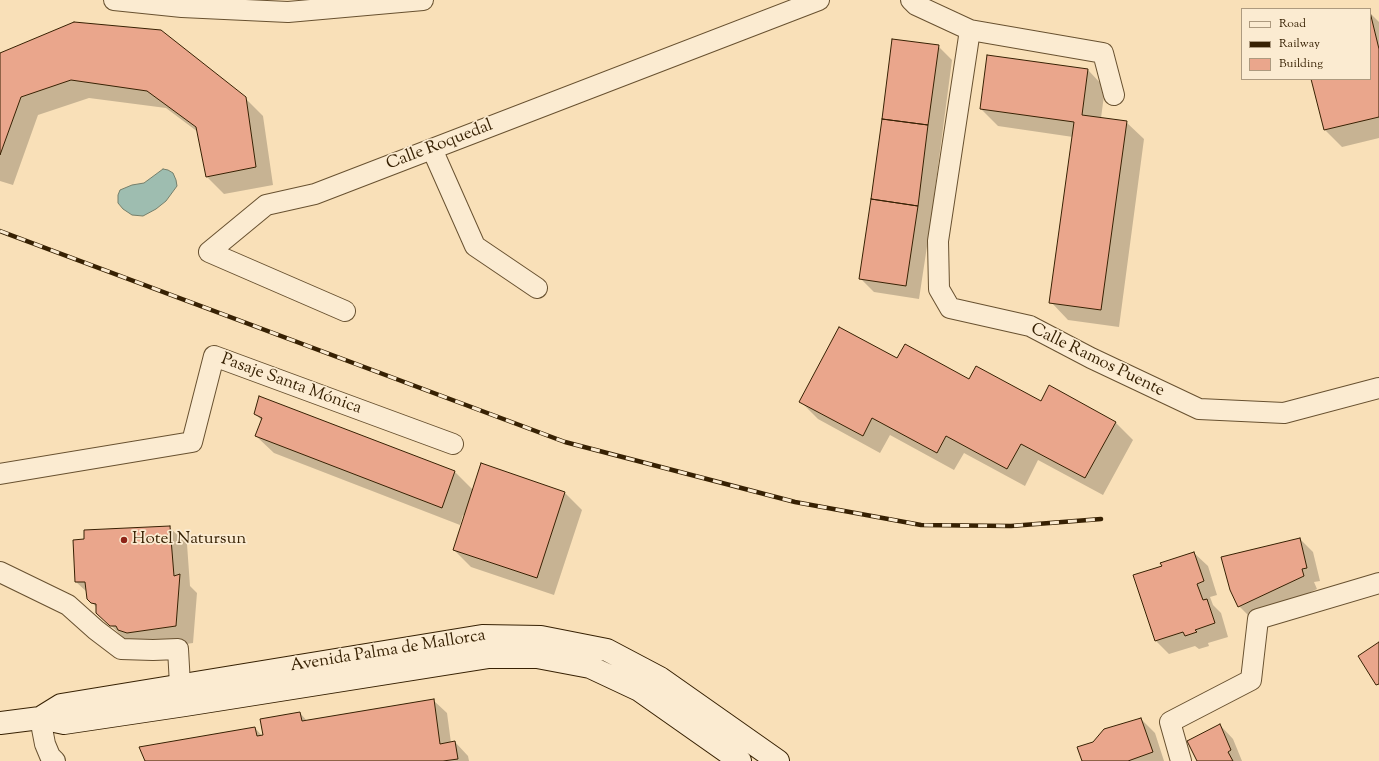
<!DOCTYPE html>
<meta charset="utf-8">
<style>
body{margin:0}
#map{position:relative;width:1379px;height:761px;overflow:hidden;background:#f9e0b8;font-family:"Sorts Mill Goudy",serif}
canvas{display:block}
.legend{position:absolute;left:1241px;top:8px;width:130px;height:72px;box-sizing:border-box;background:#fbebd1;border:1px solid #ad9a7f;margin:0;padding:5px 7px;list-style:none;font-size:12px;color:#372103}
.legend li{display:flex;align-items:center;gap:8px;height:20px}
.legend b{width:20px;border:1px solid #ad9a7f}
</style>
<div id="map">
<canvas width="1379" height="761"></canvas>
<ul class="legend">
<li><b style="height:5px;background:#fbebd1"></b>Road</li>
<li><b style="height:5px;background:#372103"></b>Railway</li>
<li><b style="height:11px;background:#eaa68c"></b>Building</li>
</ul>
</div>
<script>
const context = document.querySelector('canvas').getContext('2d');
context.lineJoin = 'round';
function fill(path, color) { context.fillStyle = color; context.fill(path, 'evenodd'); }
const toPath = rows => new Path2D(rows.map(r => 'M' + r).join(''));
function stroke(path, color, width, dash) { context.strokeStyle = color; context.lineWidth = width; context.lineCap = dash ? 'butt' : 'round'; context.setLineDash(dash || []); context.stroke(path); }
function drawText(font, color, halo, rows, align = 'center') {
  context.font = font + ' "Sorts Mill Goudy",serif'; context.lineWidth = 3.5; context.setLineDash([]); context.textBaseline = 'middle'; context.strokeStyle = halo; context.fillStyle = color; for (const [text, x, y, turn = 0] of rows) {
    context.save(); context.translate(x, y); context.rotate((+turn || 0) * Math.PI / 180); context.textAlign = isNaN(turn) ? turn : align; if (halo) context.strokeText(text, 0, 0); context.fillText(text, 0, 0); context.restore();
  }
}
const water = toPath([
 [163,169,168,170,173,173,176,180,177,186,166,201,156,209,143,216,132,215,123,209,118,203,118,195,120,190,132,185,144,183,163,169]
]);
fill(water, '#9ebdb0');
stroke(water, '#757f6b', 1);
fill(toPath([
 [1370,13,1379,22,1379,138,1342,147,1325,130,1313,79,1370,79],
 [938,46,952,60,931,220,919,299,874,292,860,278],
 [0,54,245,98,263,116,273,185,224,194,207,177,198,132,166,108,89,98,38,115,13,185,0,181],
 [1088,70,1105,88,1101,118,1126,122,1144,139,1119,327,1068,320,1051,302,1073,137,998,126,981,109],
 [898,360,1041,403,1115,422,1133,440,1103,495,1038,460,1025,486,964,453,954,470,890,435,880,453,818,419,801,402],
 [255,413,455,472,473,490,565,493,582,510,554,595,471,567,454,550,465,516,463,515,460,525,274,453,256,436,262,421],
 [169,527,187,544,190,586,197,593,193,643,145,650,129,643,97,612,97,608,88,598,87,592,76,582],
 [1300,539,1313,552,1320,581,1314,582,1317,589,1253,620,1239,606,1231,589],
 [1194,553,1208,566,1217,595,1210,597,1213,605,1221,613,1228,637,1208,643,1209,646,1199,649,1195,646,1169,654,1156,641,1163,567],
 [433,700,447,713,451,743,455,742,468,756,469,761,146,761,255,728,264,738,300,713,307,721],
 [1141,719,1155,733,1164,761,1083,761,1094,743],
 [1220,725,1233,739,1242,761,1198,761]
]), '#0003');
const building = toPath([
 [1370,12,1379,49,1379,117,1324,130,1311,79,1370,79,1370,12],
 [74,22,161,30,246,97,256,167,206,177,196,127,147,91,71,80,21,97,0,155,0,53,74,22],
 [892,39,939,45,928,125,882,119,892,39],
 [987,55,1088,69,1082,115,1127,121,1101,310,1049,303,1074,122,980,109,987,55],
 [882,119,928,125,918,206,871,199,882,119],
 [871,199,918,206,906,286,859,279,871,199],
 [839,327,897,358,905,344,969,379,976,366,1041,401,1049,385,1116,422,1085,478,1021,444,1007,469,946,436,937,453,872,418,863,436,799,402,839,327],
 [259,396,455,471,442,508,255,436,262,418,254,414,259,396],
 [481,463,565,492,537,578,453,550,481,463],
 [170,526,174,576,180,574,176,626,127,633,118,630,116,626,110,626,96,613,96,604,91,603,87,599,85,582,75,582,73,540,84,539,84,530,170,526],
 [1300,538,1307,568,1302,569,1304,576,1238,607,1230,590,1221,557,1300,538],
 [1194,552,1204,581,1197,584,1203,600,1207,599,1215,623,1195,630,1197,632,1185,636,1183,632,1155,641,1133,575,1162,566,1160,563,1194,552],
 [1379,642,1379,684,1376,685,1358,656,1379,642],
 [434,699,440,744,455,741,458,759,443,761,145,761,139,747,255,727,257,736,263,735,260,719,300,712,302,721,434,699],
 [1141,718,1153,752,1128,761,1082,761,1077,747,1093,742,1104,729,1141,718],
 [1220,724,1231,750,1228,752,1233,761,1197,761,1187,741,1220,724]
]);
fill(building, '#eaa68c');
stroke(building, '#372103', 1);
const minor = toPath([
 [114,0,182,7,288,12,423,0],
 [911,0,916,5,970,30,938,241,939,289,950,308,1030,326,1091,358,1199,409,1284,413,1379,388],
 [970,30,1103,53,1114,95],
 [432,149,475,246,537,288],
 [345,311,209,252,266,205,315,194,819,0],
 [0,474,192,442,214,356,453,444],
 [0,572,68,605,96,630,121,649,153,650,178,649,180,685],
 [40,718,45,744,50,756,55,761],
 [1181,761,1170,722,1251,680,1258,619,1379,583]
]);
const secondary = toPath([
 [40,718,61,705,482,636,541,637,607,650,660,678,778,761],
 [0,723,40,718,64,723,185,705,489,657,537,657,590,667,639,690,740,761]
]);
stroke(minor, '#685130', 22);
stroke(secondary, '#372103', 24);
stroke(minor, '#fbebd1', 20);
stroke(secondary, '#fbebd1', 22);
const rail = toPath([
 [0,231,565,442,795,502,921,525,1011,526,1101,519]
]);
stroke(rail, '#372103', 4.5);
stroke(rail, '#fbebd1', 3, [9]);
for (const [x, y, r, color] of [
 [124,540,4,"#8f2418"]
]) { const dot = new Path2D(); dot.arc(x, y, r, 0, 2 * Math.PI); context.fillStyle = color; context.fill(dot); stroke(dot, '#fbebd1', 1.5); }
drawText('17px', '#372103', '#fbebd1', [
 ["Calle Roquedal",440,146,-21],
 ["Calle Ramos Puente",1097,361,26],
 ["Pasaje Santa Mónica",291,385,20],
 ["Avenida Palma de Mallorca",388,652,-9]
]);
drawText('17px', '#372103', '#fbebd1', [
 ["Hotel Natursun",132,540]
], 'left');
</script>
